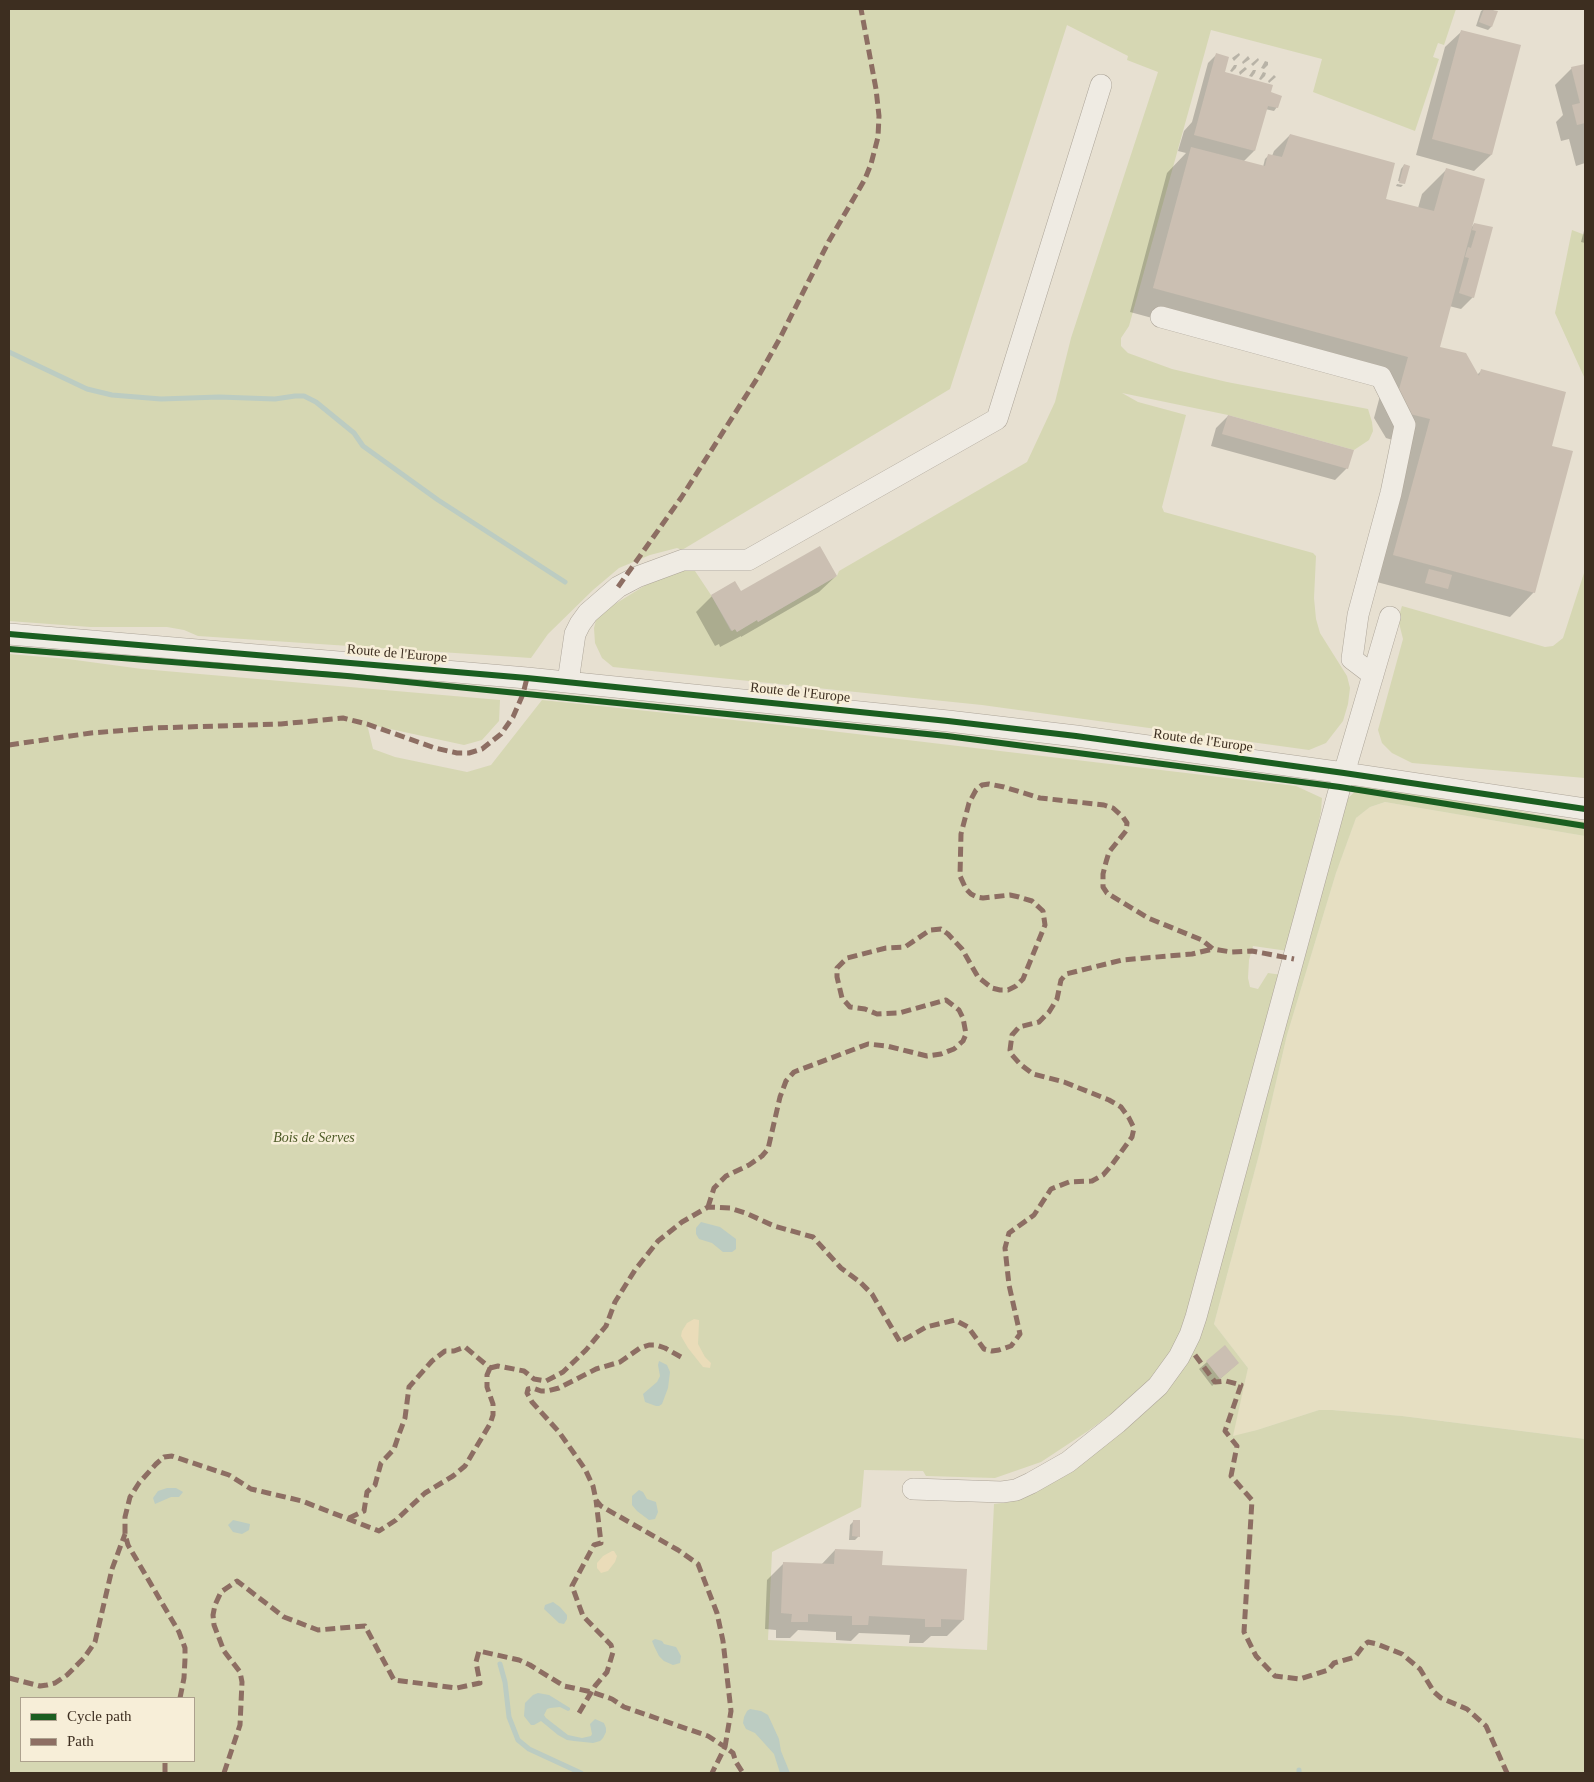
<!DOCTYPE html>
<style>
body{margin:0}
#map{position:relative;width:1594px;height:1782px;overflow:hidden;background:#e7e0d1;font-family:Georgia,serif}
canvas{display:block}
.frame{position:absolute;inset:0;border:10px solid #3d2e20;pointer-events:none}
.legend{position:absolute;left:20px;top:1697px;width:175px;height:65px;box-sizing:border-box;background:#f7eed8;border:1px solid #ada18e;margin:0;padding:6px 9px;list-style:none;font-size:15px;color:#3d2e20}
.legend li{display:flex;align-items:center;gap:10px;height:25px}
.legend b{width:25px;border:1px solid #ada18e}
</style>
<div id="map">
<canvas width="1594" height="1782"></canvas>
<div class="frame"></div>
<ul class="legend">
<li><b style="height:6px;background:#1b5e20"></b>Cycle path</li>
<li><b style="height:6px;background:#8d6e63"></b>Path</li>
</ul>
</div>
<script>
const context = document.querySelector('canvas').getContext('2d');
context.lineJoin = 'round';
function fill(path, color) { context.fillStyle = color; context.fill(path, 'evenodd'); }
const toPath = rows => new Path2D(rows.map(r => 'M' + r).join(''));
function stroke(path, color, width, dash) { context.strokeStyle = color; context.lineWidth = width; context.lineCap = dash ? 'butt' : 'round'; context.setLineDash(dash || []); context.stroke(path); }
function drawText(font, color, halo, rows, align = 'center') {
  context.font = font + ' Georgia,serif'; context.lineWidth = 5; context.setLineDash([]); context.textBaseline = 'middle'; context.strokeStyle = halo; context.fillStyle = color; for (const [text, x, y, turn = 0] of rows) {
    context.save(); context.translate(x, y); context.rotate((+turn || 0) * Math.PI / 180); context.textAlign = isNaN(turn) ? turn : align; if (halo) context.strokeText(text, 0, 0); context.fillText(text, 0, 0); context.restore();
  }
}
fill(toPath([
 [1385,802,1585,836,1585,1439,1402,1416,1332,1410,1319,1410,1257,1430,1232,1437,1248,1368,1214,1324,1260,1151,1287,1035,1336,873,1356,818,1370,807]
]), '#e6dfc2');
fill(toPath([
 [9,9,1456,9,1444,45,1438,43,1433,57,1439,59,1415,131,1313,92,1322,59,1211,30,1129,326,1121,338,1121,346,1128,353,1172,369,1227,382,1368,409,1372,422,1373,431,1369,440,1354,450,1228,415,1122,393,1138,402,1186,415,1162,507,1164,512,1313,553,1316,556,1314,598,1316,619,1320,633,1347,676,1350,688,1348,704,1343,721,1326,743,1309,750,982,705,613,667,602,658,595,643,594,628,596,620,607,609,649,583,691,565,711,595,731,631,735,629,737,632,757,620,758,622,837,576,839,571,1027,462,1055,402,1071,338,1158,72,1127,60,1128,56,1067,25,950,389,682,550,677,548,650,555,619,568,593,590,548,634,531,658,198,636,184,630,167,627,90,627,9,621],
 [1572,230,1585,235,1585,379,1555,313],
 [1585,570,1585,778,1412,763,1392,753,1382,743,1378,730,1403,639,1398,619,1402,606,1545,647,1553,646,1563,638],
 [9,654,68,659,142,669,500,700,499,721,482,740,464,745,367,724,373,749,395,757,467,772,491,765,542,700,772,724,1296,786,1322,798,1321,811,1313,853,1288,951,1253,946,1249,960,1248,978,1250,987,1258,989,1268,973,1282,975,1188,1319,1172,1353,1137,1395,1088,1431,1041,1462,995,1478,926,1476,923,1471,864,1470,861,1507,772,1552,768,1640,987,1650,994,1504,1010,1502,1025,1496,1115,1437,1151,1407,1168,1389,1347,799,1361,786,1377,787,1497,806,1539,815,1585,822,1585,836,1385,802,1370,807,1356,818,1336,873,1287,1035,1260,1151,1214,1324,1248,1368,1233,1436,1257,1430,1319,1410,1332,1410,1402,1416,1585,1439,1585,1773,9,1773],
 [21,1698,194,1698,194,1761,21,1761]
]), '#d6d7b3');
fill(toPath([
 [694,1319,699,1320,699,1322,698,1344,705,1357,711,1363,710,1368,703,1367,688,1348,681,1336,682,1331,687,1323],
 [612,1551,614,1551,617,1556,615,1562,608,1571,601,1573,597,1568,597,1563,603,1556]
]), '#eadcb9');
fill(toPath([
 [701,1222,720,1227,736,1239,736,1249,732,1252,723,1252,712,1243,699,1239,696,1234,696,1228],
 [659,1361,667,1365,670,1372,668,1388,662,1404,659,1406,656,1406,645,1402,643,1394,657,1382,660,1376,658,1365],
 [167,1488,176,1488,183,1492,179,1497,171,1497,155,1504,153,1498,158,1491],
 [639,1490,643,1492,647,1499,656,1502,658,1512,655,1519,649,1520,637,1511,632,1505,632,1496],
 [233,1520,250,1524,249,1530,242,1534,233,1532,228,1525],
 [553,1602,560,1607,567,1615,567,1619,564,1624,559,1623,544,1609,545,1605],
 [655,1639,662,1641,664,1644,676,1647,681,1656,680,1663,673,1665,664,1661,659,1656,654,1646,652,1641],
 [538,1693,549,1695,570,1708,570,1710,568,1711,560,1707,550,1708,547,1709,544,1715,546,1718,568,1735,582,1738,591,1736,592,1734,590,1724,595,1719,604,1723,606,1728,606,1732,603,1738,600,1741,593,1743,574,1741,567,1740,558,1735,541,1721,534,1725,531,1725,524,1716,525,1703,533,1695],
 [750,1709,761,1711,768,1715,779,1739,781,1751,790,1773,780,1773,774,1754,755,1733,746,1729,743,1723,744,1717,747,1711]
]), '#bcccc2');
fill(toPath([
 [1484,9,1490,9,1497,12,1491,27,1488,30,1476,26,1481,11],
 [1462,31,1491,155,1474,171,1416,155,1445,47],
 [1239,53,1240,55,1234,61,1232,58],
 [1216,55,1224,72,1270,93,1277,107,1274,111,1265,109,1254,151,1243,162,1263,167,1265,159,1269,155,1272,156,1274,151,1290,135,1384,199,1418,208,1422,194,1446,170,1471,228,1474,224,1492,228,1473,297,1461,309,1449,306,1438,347,1477,375,1481,371,1551,447,1534,592,1510,617,1369,580,1406,444,1386,438,1374,418,1384,381,1130,312,1167,173,1186,153,1178,151,1184,131,1192,122,1208,63],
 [1248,56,1250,59,1243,64,1242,62],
 [1258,58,1259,60,1253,66,1251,64],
 [1265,61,1268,62,1268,65,1264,69,1261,68],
 [1234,65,1237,65,1236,68,1232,72,1230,71],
 [1585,65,1585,163,1576,166,1569,139,1561,141,1556,122,1563,115,1555,85,1572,68],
 [1245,67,1247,69,1240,75,1239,72],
 [1253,70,1256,70,1255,73,1252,77,1249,76],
 [1263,72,1266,73,1265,76,1261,80,1259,79],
 [1274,75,1276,77,1269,83,1268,81],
 [1404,165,1404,184,1404,183,1398,181,1401,169],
 [1397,184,1403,185,1401,187,1396,186],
 [1585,227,1585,243,1581,242],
 [1228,416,1347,468,1335,480,1211,446,1216,428],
 [836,576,819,592,741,637,741,636,720,647,719,644,715,646,696,612,712,596,740,593],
 [1207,1362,1238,1363,1212,1386,1199,1369],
 [854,1521,859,1536,855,1540,849,1540,850,1525],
 [835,1550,881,1566,963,1620,947,1636,931,1636,923,1643,909,1643,910,1635,859,1633,851,1641,836,1640,836,1632,798,1630,790,1638,776,1638,776,1630,765,1629,767,1580,784,1563,821,1565]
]), '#0003');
stroke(toPath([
 [9,352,87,389,112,395,161,399,219,397,275,399,295,396,304,396,316,402,354,433,363,446,438,500,565,582],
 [500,1664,505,1682,509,1717,518,1740,529,1749,581,1773],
 [1299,1773,1299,1770]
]), '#bcccc2', 5);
fill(toPath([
 [1484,9,1498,11,1492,27,1479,22],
 [1461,30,1521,45,1492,155,1432,139],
 [1216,53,1229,57,1225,72,1273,85,1271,92,1282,96,1278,108,1268,106,1255,151,1194,135],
 [1585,64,1585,123,1577,125,1572,105,1580,103,1571,67],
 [1290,134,1395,163,1386,199,1434,211,1446,168,1485,179,1440,347,1466,353,1479,376,1481,369,1566,392,1552,446,1573,451,1535,593,1393,555,1430,419,1410,414,1398,393,1408,357,1153,288,1191,147,1265,166,1268,154,1282,157],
 [1404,164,1410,166,1405,184,1399,183],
 [1474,223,1493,227,1474,298,1459,293,1469,258,1465,257,1468,247,1471,248,1476,231,1472,230],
 [1228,415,1354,450,1348,469,1222,434],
 [820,546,837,576,758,622,757,620,737,632,735,629,732,631,711,595,735,581,741,591],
 [1429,569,1452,575,1448,589,1425,583],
 [1225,1345,1239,1363,1220,1379,1206,1361],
 [853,1520,860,1520,860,1537,852,1536],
 [835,1549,883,1551,882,1565,967,1569,964,1620,941,1619,941,1627,925,1627,925,1619,869,1616,868,1625,852,1625,852,1616,808,1614,808,1622,791,1622,792,1614,781,1613,783,1562,834,1564]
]), '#cbbfb2');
const minor = toPath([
 [1161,317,1381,377,1405,425,1391,493,1358,615,1352,659,1373,675],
 [9,634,527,678,948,721,1076,736,1344,773,1585,809],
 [568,682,575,634,580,624,588,613,618,587,637,577,683,560,748,560,997,419,1101,85],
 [913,1489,1002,1492,1016,1490,1031,1483,1068,1462,1117,1423,1158,1386,1179,1357,1190,1335,1196,1317,1340,787,1390,617]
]);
stroke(minor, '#ada599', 22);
stroke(minor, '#efebe3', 21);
stroke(toPath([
 [618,587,681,498,758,377,780,338,829,241,865,179,871,164,878,137,879,116,876,89,861,9],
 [9,745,91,733,153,728,281,724,343,718,367,724,435,748,457,753,469,753,482,749,501,734,513,717,523,694,527,678],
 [708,1207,714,1188,726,1176,749,1165,762,1156,768,1149,780,1097,786,1081,794,1072,868,1044,887,1046,927,1056,941,1054,954,1049,963,1041,966,1034,963,1018,959,1010,946,1000,899,1013,877,1014,865,1009,850,1007,842,998,837,977,837,968,847,958,886,948,905,947,930,930,941,929,948,934,962,949,978,977,992,988,1000,990,1008,990,1016,986,1023,979,1045,925,1043,911,1032,901,1019,897,1010,895,983,898,977,897,971,894,966,889,960,876,961,834,969,803,976,790,982,785,989,784,1004,787,1040,798,1104,805,1113,808,1123,817,1127,823,1126,831,1109,852,1106,862,1103,874,1103,887,1107,893,1148,918,1202,940,1213,949,1231,952,1252,951,1294,959],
 [1195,1355,1215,1382,1226,1381,1241,1385,1225,1431,1237,1446,1231,1476,1252,1500,1244,1632,1256,1656,1275,1676,1300,1679,1328,1670,1334,1663,1355,1657,1364,1645,1368,1642,1377,1644,1402,1654,1420,1669,1434,1692,1441,1698,1467,1709,1486,1726,1507,1773],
 [681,1357,665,1348,656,1345,649,1345,640,1348,620,1362,596,1369,559,1388,547,1391,541,1391,533,1388,528,1389,527,1393,532,1402,559,1432,585,1469,593,1486,596,1500,601,1506,678,1550,698,1564,717,1613,723,1641,731,1711,725,1747,733,1753,736,1762,743,1773],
 [490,1368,498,1366,524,1371,534,1379,546,1381,563,1372,586,1350,606,1326,615,1302,635,1270,658,1241,682,1222,708,1207,730,1208,748,1214,774,1226,813,1237,841,1268,860,1282,872,1294,900,1342,926,1327,955,1320,968,1327,984,1349,992,1351,999,1350,1011,1346,1020,1334,1009,1285,1005,1248,1009,1233,1034,1215,1051,1189,1069,1182,1092,1181,1103,1175,1111,1166,1132,1137,1134,1128,1129,1118,1121,1107,1109,1100,1064,1082,1033,1074,1020,1064,1012,1055,1010,1050,1012,1035,1019,1027,1039,1022,1049,1012,1057,999,1061,980,1066,974,1122,960,1192,954,1213,949],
 [349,1518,364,1511,367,1492,375,1485,381,1463,394,1449,398,1437,405,1418,409,1387,432,1361,445,1351,454,1351,465,1347,490,1368],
 [9,1678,40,1686,47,1685,55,1683,67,1675,84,1658,95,1642,112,1569,125,1534],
 [180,1698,184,1678,185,1659,185,1648,179,1632,128,1545,125,1534,125,1517,130,1497,139,1483,156,1464,164,1457,172,1456,229,1475,251,1489,302,1501,379,1531,396,1520,425,1493,453,1476,465,1466,490,1424,493,1415,493,1404,487,1387,487,1375,490,1368],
 [579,1713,595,1686,607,1672,613,1652,611,1645,583,1616,572,1586,594,1545,601,1543,596,1500],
 [165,1773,165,1761],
 [224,1773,240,1725,242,1682,240,1672,224,1651,214,1625,213,1615,215,1605,221,1592,237,1581,284,1617,318,1630,365,1626,394,1680,457,1688,480,1683,476,1662,479,1651,519,1660,530,1665,564,1686,592,1692,612,1699,624,1707,708,1736,725,1747,712,1773]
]), '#8d6e63', 5, [10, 5]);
stroke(toPath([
 [9,634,527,678,948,721,1076,736,1344,773,1585,809],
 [9,649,347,676,947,736,1340,787,1585,826]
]), '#1b5e20', 6);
drawText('14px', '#3d2e20', '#f7eed8', [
 ["Route de l'Europe",397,654,5],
 ["Route de l'Europe",800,693,6],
 ["Route de l'Europe",1203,741,8]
]);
drawText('italic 14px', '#4d5a26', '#f7eed8', [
 ["Bois de Serves",314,1138]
]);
</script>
